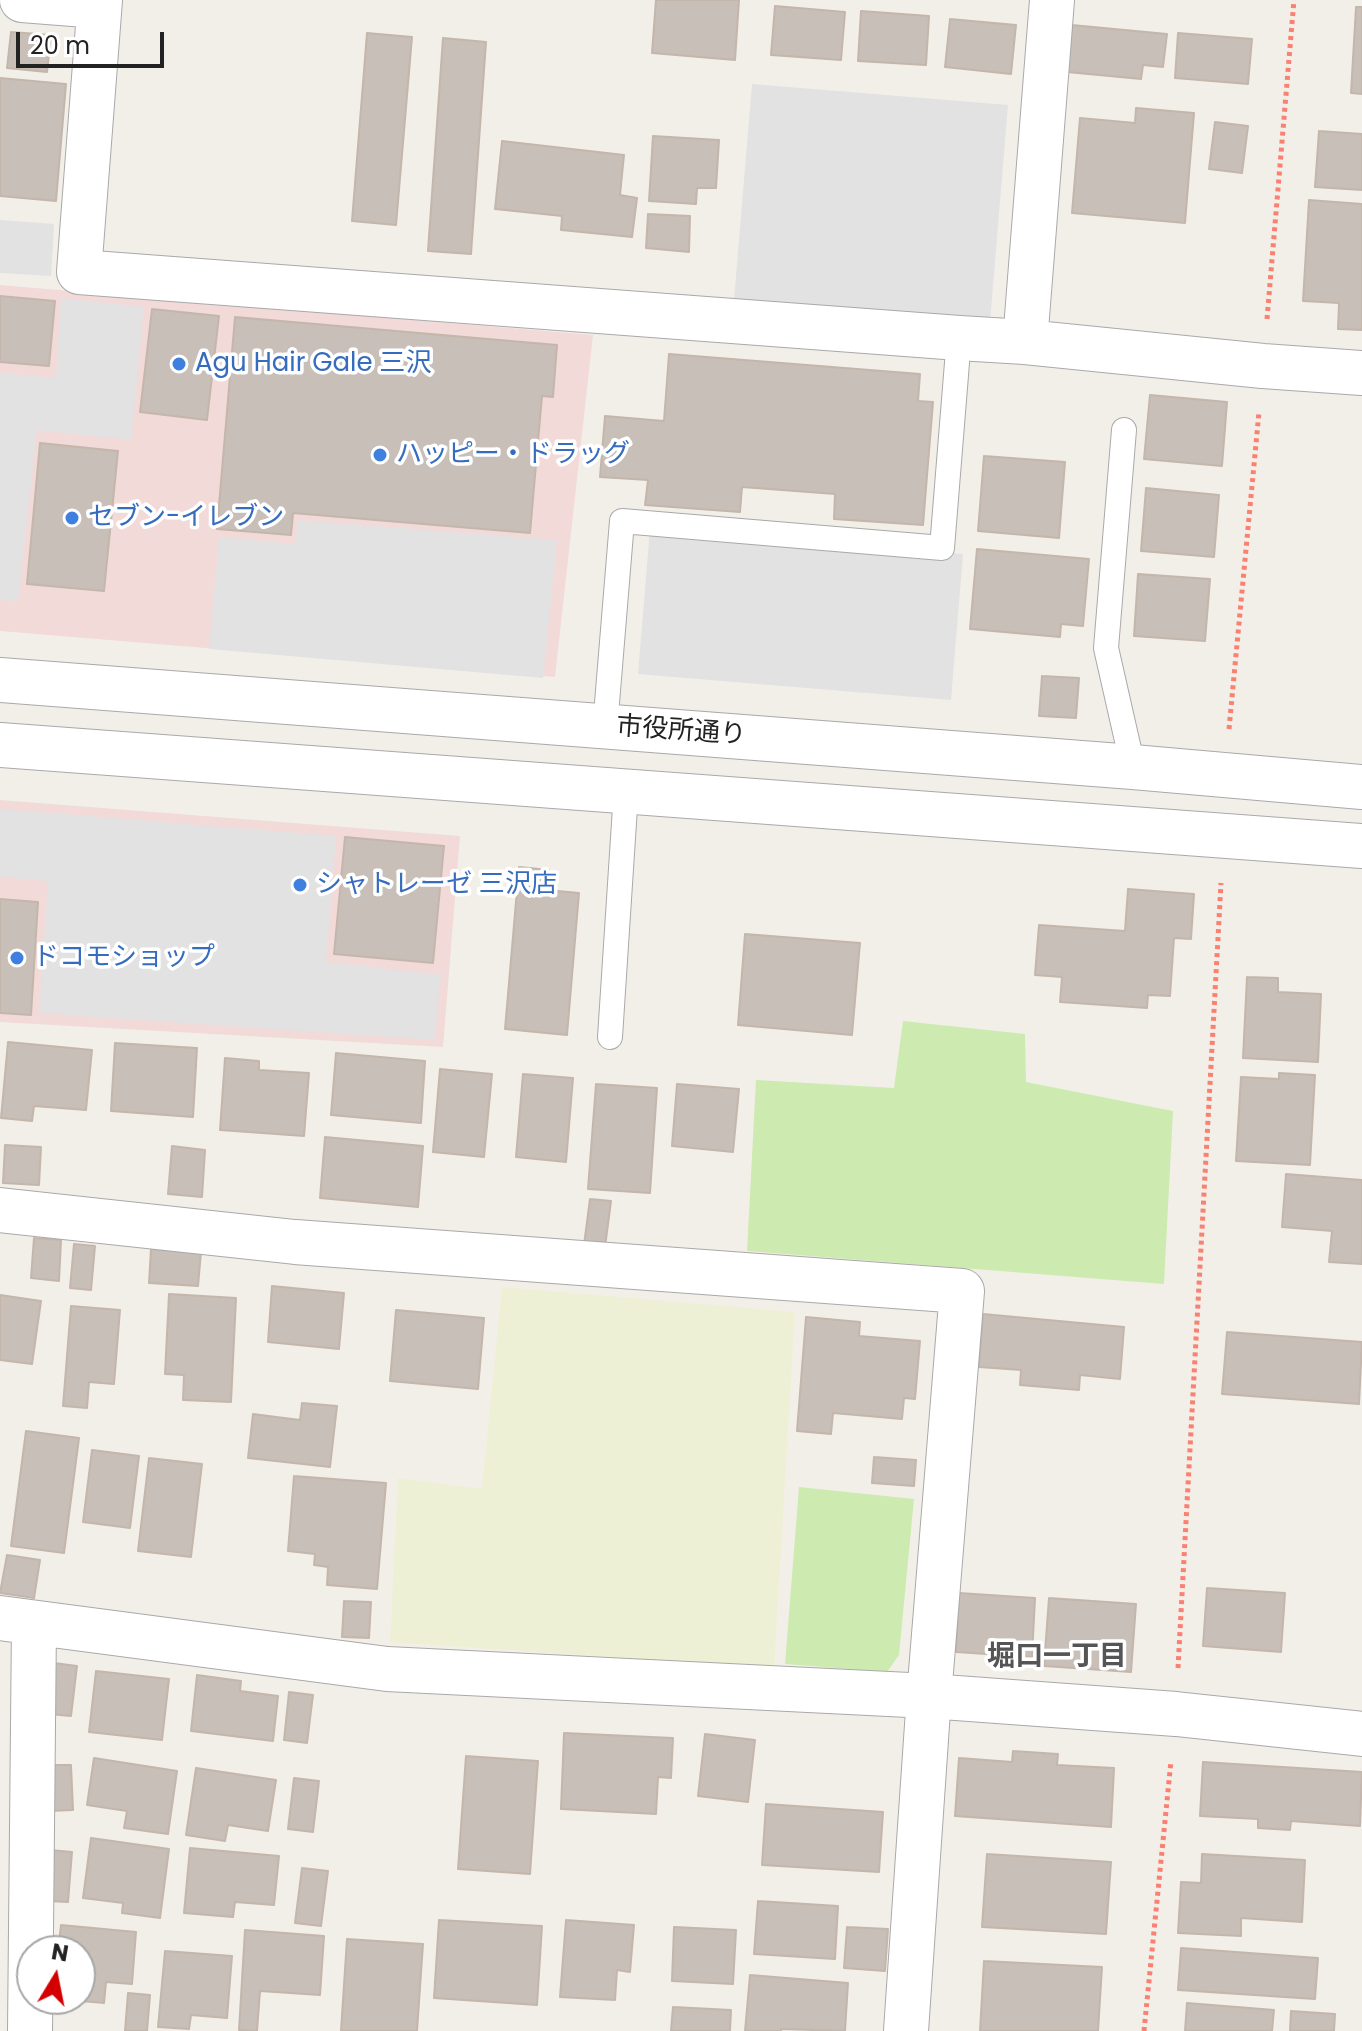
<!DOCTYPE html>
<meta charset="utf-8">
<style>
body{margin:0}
#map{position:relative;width:1362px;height:2031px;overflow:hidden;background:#f2efe9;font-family:Poppins,sans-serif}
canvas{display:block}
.north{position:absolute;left:16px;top:1935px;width:80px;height:80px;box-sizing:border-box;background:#fff;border:2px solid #a7a7a7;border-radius:50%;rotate:10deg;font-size:22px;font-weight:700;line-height:32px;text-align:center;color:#222}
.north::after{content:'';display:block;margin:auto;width:28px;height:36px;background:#d40000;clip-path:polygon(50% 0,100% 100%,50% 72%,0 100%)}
.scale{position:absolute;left:16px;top:32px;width:148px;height:36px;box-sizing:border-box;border:4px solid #222;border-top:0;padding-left:10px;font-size:24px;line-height:28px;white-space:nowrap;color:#222;-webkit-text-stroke:6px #fff;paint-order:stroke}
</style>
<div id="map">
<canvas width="1362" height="2031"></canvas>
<div class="north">N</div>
<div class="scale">20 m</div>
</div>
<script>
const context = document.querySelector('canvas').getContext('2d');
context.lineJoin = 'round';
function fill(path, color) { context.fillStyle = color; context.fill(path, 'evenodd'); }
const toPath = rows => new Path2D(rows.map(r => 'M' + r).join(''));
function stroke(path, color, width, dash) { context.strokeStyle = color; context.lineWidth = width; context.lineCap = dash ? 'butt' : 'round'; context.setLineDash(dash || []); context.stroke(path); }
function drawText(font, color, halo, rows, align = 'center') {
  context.font = font + ' Poppins,"Noto Sans JP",sans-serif'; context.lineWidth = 7; context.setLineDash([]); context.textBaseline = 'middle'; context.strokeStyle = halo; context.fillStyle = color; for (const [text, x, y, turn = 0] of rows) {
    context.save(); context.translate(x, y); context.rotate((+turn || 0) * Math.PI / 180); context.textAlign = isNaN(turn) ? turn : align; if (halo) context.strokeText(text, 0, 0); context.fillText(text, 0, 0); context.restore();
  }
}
fill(toPath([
 [0,285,593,335,555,677,0,631],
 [0,800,460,836,443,1047,0,1022]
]), '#f2dad9');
fill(toPath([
 [502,1287,795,1312,774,1668,390,1642,398,1478,482,1489]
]), '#eef0d5');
fill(toPath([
 [903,1021,1025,1034,1026,1082,1173,1111,1164,1284,747,1251,756,1080,894,1088],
 [799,1487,914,1499,899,1655,887,1672,785,1664]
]), '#cdebb0');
fill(toPath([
 [752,84,1008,105,990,322,734,300],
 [0,220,54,224,51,276,0,273],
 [61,298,144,307,131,440,37,430,18,601,0,600,0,373,56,378],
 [298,520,557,540,543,678,209,649,219,537,295,544],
 [650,529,963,554,951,700,638,674],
 [0,809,336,836,326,962,441,975,434,1040,39,1013,48,881,0,877]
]), '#e2e2e2');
const building = toPath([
 [656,0,739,0,735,60,652,53,656,0],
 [775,6,845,12,841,60,771,55,775,6],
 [1356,7,1362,7,1362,94,1351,93,1356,7],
 [861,11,929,16,926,65,858,61,861,11],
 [950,19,1016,25,1011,74,945,67,950,19],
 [1072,25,1167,34,1163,67,1143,65,1141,79,1067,72,1072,25],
 [11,32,51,35,47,72,7,68,11,32],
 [367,33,412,37,396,225,352,221,367,33],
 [1178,33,1252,39,1248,84,1175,78,1178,33],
 [443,38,486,42,471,254,428,251,443,38],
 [0,78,66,84,56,201,0,196,0,78],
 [1136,108,1194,113,1185,223,1072,213,1080,118,1135,123,1136,108],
 [1215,122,1248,126,1242,173,1209,169,1215,122],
 [1319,131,1362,134,1362,190,1315,187,1319,131],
 [653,136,719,140,716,188,697,188,696,204,649,201,653,136],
 [502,141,624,155,620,195,637,198,632,237,561,230,562,216,495,209,502,141],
 [1309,200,1362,204,1362,330,1338,329,1339,303,1303,301,1309,200],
 [648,214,690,216,689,252,646,248,648,214],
 [0,296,55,301,49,366,0,362,0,296],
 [152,309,219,316,207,420,140,412,152,309],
 [235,317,557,345,553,397,542,396,530,533,293,513,291,535,217,529,235,317],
 [669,354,920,374,918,401,933,402,923,525,834,519,835,494,742,487,740,512,645,505,648,480,600,477,605,416,664,421,669,354],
 [1150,395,1227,402,1222,466,1144,459,1150,395],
 [40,443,118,451,104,591,27,584,40,443],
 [984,456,1065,462,1059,538,978,531,984,456],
 [1146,488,1219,495,1214,557,1141,551,1146,488],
 [977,549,1089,559,1083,626,1061,624,1060,637,970,629,977,549],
 [1138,574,1210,579,1205,641,1134,636,1138,574],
 [1042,676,1079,678,1076,718,1039,716,1042,676],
 [345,837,444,846,433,963,334,954,345,837],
 [519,867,549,870,547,890,579,893,567,1035,505,1029,519,867],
 [1128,889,1194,894,1191,939,1174,938,1170,996,1148,995,1147,1008,1060,1002,1062,977,1035,975,1039,925,1125,931,1128,889],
 [0,899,38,902,31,1015,0,1013,0,899],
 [745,934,860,943,852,1035,738,1025,745,934],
 [1247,977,1278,978,1278,992,1321,994,1318,1062,1243,1058,1247,977],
 [8,1042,92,1050,86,1110,34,1106,32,1121,1,1118,8,1042],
 [115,1043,197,1048,193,1117,111,1111,115,1043],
 [336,1053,425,1061,421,1123,331,1115,336,1053],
 [225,1058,259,1061,259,1070,309,1073,304,1136,220,1130,225,1058],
 [440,1069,492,1074,484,1157,433,1152,440,1069],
 [1279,1073,1315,1075,1310,1165,1236,1161,1241,1077,1279,1079,1279,1073],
 [523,1074,573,1078,566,1162,516,1157,523,1074],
 [596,1084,657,1088,650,1193,588,1189,596,1084],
 [677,1084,739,1089,733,1152,672,1146,677,1084],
 [325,1137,423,1146,418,1207,320,1198,325,1137],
 [5,1145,41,1147,39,1185,3,1183,5,1145],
 [172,1146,205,1150,202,1197,168,1194,172,1146],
 [1286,1174,1362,1180,1362,1264,1329,1262,1332,1231,1282,1227,1286,1174],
 [590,1199,611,1201,605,1247,584,1245,590,1199],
 [34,1238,61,1240,59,1281,31,1278,34,1238],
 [74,1244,95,1246,91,1290,70,1288,74,1244],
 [151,1249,201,1252,198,1286,149,1283,151,1249],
 [272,1286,344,1293,339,1349,268,1342,272,1286],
 [169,1294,236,1298,231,1402,183,1400,184,1375,165,1374,169,1294],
 [0,1295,41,1301,32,1364,0,1360,0,1295],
 [71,1306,120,1310,114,1384,89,1382,87,1408,63,1406,71,1306],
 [396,1310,484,1318,478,1389,390,1381,396,1310],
 [983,1314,1124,1327,1120,1379,1080,1375,1079,1390,1020,1385,1021,1370,979,1367,983,1314],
 [806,1317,860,1322,859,1336,920,1341,915,1399,904,1398,902,1419,833,1413,831,1434,797,1431,806,1317],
 [1227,1332,1362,1342,1359,1404,1222,1394,1227,1332],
 [302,1403,337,1406,330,1467,248,1458,253,1414,300,1420,302,1403],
 [26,1431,79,1438,64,1553,11,1546,26,1431],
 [92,1450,139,1456,130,1528,83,1522,92,1450],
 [874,1457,916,1460,914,1486,872,1483,874,1457],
 [149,1458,202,1464,191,1557,138,1551,149,1458],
 [294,1476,386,1483,377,1589,327,1585,328,1567,314,1565,315,1554,288,1551,294,1476],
 [7,1555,40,1560,34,1598,0,1593,7,1555],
 [1207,1588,1285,1593,1281,1652,1203,1646,1207,1588],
 [959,1593,1035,1598,1032,1657,956,1652,959,1593],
 [1049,1598,1136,1604,1131,1672,1044,1666,1049,1598],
 [344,1601,371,1602,369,1638,342,1637,344,1601],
 [54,1663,77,1666,71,1716,49,1714,54,1663],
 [96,1671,169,1679,162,1740,89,1732,96,1671],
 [197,1675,241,1681,240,1691,278,1696,273,1741,191,1731,197,1675],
 [289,1692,313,1695,307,1743,284,1740,289,1692],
 [564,1733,673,1738,671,1778,658,1777,656,1814,561,1809,564,1733],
 [705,1734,755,1740,748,1802,698,1796,705,1734],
 [1013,1751,1058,1754,1057,1765,1114,1768,1111,1827,955,1816,959,1758,1012,1762,1013,1751],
 [466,1756,538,1761,530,1874,458,1869,466,1756],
 [94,1758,177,1771,168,1834,124,1828,127,1811,87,1805,94,1758],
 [1203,1762,1362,1772,1360,1826,1291,1821,1290,1830,1258,1828,1258,1819,1200,1816,1203,1762],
 [48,1765,71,1765,73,1810,49,1811,48,1765],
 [196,1768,276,1780,268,1831,228,1825,225,1841,186,1835,196,1768],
 [294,1778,319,1781,313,1832,288,1829,294,1778],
 [766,1804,883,1812,879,1872,762,1865,766,1804],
 [91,1838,169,1849,160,1918,122,1913,123,1903,83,1898,91,1838],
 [190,1848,279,1856,274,1905,235,1902,233,1917,184,1913,190,1848],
 [50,1850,72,1852,68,1902,47,1901,50,1850],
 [987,1854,1111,1862,1106,1934,982,1927,987,1854],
 [1202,1854,1305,1860,1302,1922,1241,1918,1241,1936,1178,1933,1181,1882,1201,1883,1202,1854],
 [302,1868,328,1871,321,1926,295,1923,302,1868],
 [758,1901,838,1906,835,1959,754,1954,758,1901],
 [439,1920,542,1926,537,2005,434,1998,439,1920],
 [566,1920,634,1925,630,1972,617,1970,615,2000,560,1997,566,1920],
 [61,1925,136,1932,132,1984,106,1982,104,2003,58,1999,80,1999,80,1951,58,1951,61,1925],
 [674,1927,736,1930,733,1984,672,1981,674,1927],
 [847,1927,888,1929,885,1971,844,1968,847,1927],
 [245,1930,324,1936,320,1995,260,1991,257,2031,239,2030,245,1930],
 [347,1939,423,1944,417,2031,341,2031,347,1939],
 [1181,1948,1318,1958,1315,1999,1178,1990,1181,1948],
 [165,1951,232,1956,227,2018,191,2015,189,2029,158,2027,165,1951],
 [984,1961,1102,1967,1098,2031,980,2031,984,1961],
 [750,1975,848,1983,845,2031,781,2029,781,2031,745,2031,750,1975],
 [128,1993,150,1995,147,2031,125,2031,128,1993],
 [1187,2003,1274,2010,1272,2031,1185,2031,1187,2003],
 [673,2007,731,2010,730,2031,671,2031,673,2007],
 [1291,2011,1335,2014,1334,2031,1290,2031,1291,2011]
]);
fill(building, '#c7bfb8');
stroke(building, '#c4b6ab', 2);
const service = toPath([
 [1124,430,1106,648,1133,767],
 [605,727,622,521,942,548,959,338],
 [610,1037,626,792]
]);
const minor = toPath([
 [22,0,99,6],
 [100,0,79,272,959,338,1025,342,1263,366,1362,373],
 [1025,342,1052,0],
 [0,1210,295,1242,962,1291,929,1696,906,2031],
 [0,1618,387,1669,929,1696,1176,1714,1362,1734],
 [30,2031,34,1623]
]);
const tertiary = toPath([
 [0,680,1133,767,1362,787],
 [0,745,1362,846]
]);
stroke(service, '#a9a9a9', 26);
stroke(minor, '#a9a9a9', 46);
stroke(tertiary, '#a9a9a9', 46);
stroke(toPath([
 [1267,319,1294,0],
 [1229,729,1259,412],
 [1178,1668,1221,883],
 [1144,2031,1171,1761]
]), '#fa8072', 5, [4, 4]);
stroke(service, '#fff', 24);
stroke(minor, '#fff', 44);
stroke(tertiary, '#fff', 44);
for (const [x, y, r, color] of [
 [179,364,8,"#3f7fe0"],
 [380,455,8,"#3f7fe0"],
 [72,518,8,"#3f7fe0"],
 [300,885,8,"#3f7fe0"],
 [17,958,8,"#3f7fe0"]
]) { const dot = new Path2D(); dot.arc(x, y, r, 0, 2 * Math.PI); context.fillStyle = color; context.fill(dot); stroke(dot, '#fff', 3); }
drawText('26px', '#366cbe', '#fff', [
 ["Agu Hair Gale 三沢",195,364],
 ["ハッピー・ドラッグ",396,455],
 ["セブン-イレブン",88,518],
 ["シャトレーゼ 三沢店",316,885],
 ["ドコモショップ",33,958]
], 'left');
drawText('26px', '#222', '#fff', [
 ["市役所通り",681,732,4]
]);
drawText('bold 28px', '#555', '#fff', [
 ["堀口一丁目",1057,1658]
]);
</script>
